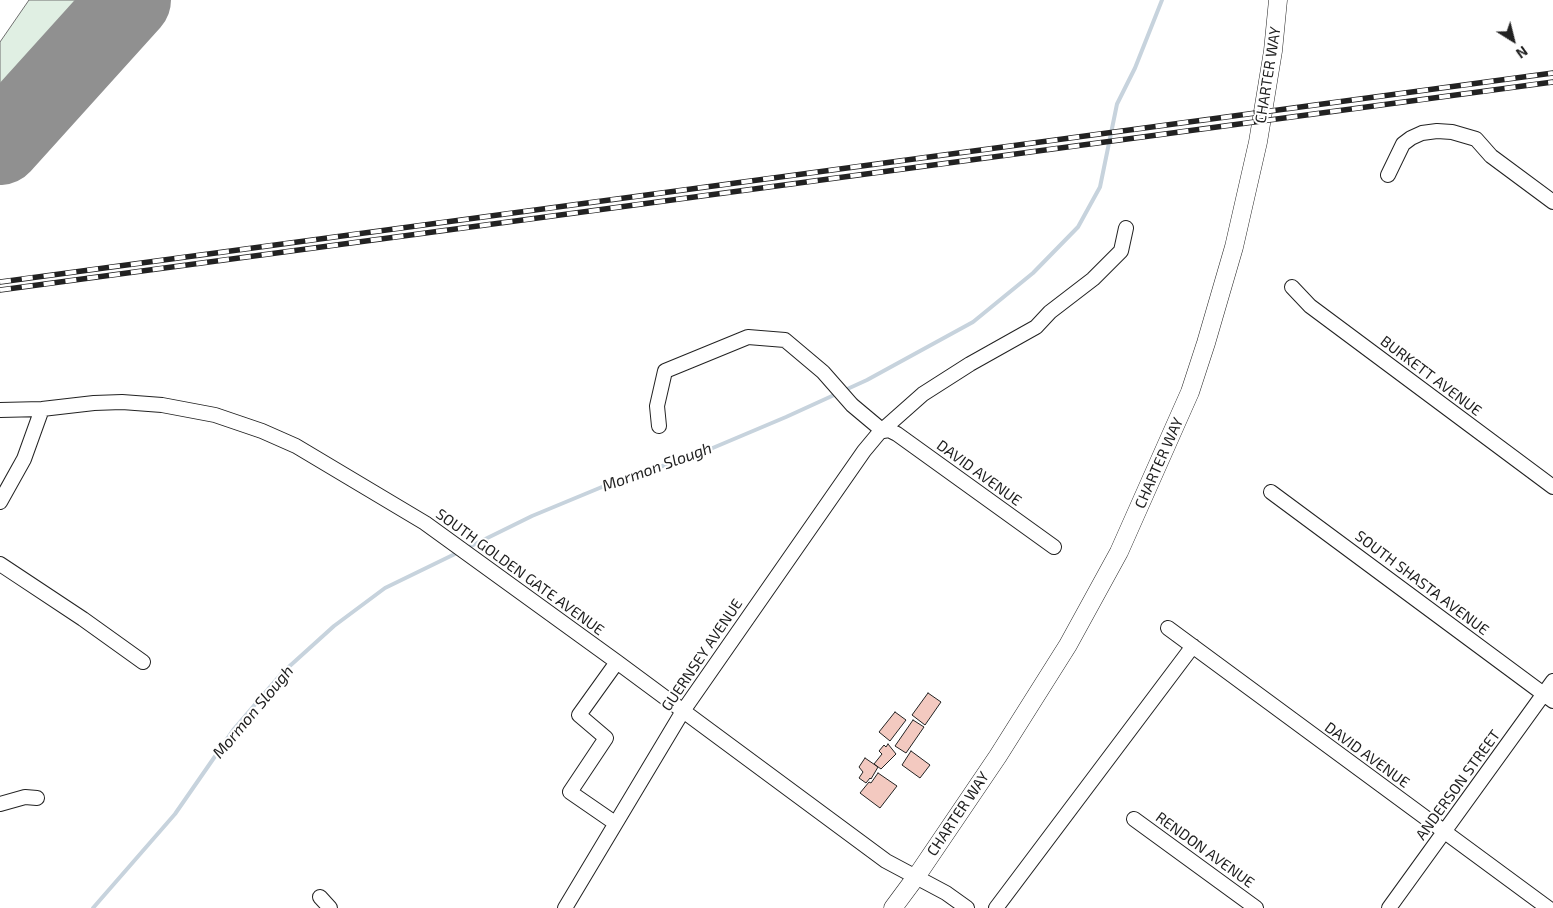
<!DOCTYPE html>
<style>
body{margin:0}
#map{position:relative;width:1553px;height:908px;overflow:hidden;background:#fff;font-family:"Exo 2",sans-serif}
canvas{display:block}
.north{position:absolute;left:1488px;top:15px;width:50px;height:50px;-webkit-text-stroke:4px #fff;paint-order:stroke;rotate:144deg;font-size:14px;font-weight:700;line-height:20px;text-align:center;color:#222}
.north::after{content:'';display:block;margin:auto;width:18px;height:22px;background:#222;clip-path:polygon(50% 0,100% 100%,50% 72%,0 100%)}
</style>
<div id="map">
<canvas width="1553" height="908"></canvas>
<div class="north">N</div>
</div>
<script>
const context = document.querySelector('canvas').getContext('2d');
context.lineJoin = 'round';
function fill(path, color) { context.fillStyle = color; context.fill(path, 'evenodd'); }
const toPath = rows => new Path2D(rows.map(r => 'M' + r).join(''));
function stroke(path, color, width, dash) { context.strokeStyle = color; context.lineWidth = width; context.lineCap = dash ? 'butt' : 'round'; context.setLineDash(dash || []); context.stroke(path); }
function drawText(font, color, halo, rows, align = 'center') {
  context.font = font + ' "Exo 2",sans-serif'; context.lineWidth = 4; context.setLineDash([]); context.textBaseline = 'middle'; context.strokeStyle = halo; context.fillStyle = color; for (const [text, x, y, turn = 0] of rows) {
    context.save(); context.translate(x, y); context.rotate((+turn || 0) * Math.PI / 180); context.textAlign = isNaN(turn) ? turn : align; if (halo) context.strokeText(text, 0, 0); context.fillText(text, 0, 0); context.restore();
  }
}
const green = toPath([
 [29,0,100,0,0,110,0,42,29,0]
]);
fill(green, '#e0efe3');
stroke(green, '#6f6f6f', 1);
stroke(toPath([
 [465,549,532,516,626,477,689,458,786,417,867,380,973,322,1033,273,1078,227,1100,187,1117,104,1135,68,1162,0],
 [93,908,175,814,234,729,282,673,334,626,385,588,459,552]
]), '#c7d3dd', 4);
stroke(toPath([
 [0,144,130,0]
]), '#909090', 82);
const building = toPath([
 [928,693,941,702,925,725,912,715,928,693],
 [895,712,906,720,890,741,879,732,895,712],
 [913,720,924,727,906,753,895,746,913,720],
 [888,744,896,754,881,769,874,764,882,754,879,751,884,745,886,747,888,744],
 [911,751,930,765,920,778,902,765,911,751],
 [865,758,878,767,871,779,870,778,866,783,859,778,863,772,859,767,865,758],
 [878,773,897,786,880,808,860,793,869,782,871,783,878,773]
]);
fill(building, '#f3c9c0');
stroke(building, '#222', 1);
const minor = toPath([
 [1388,175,1403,144,1411,138,1422,133,1437,131,1452,132,1476,139,1491,156,1553,202],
 [1292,287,1310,306,1553,487],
 [0,410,42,409,94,403,122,402,162,405,215,415,262,431,296,446,425,523,617,662,886,861,946,893,967,908],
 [659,426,657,406,665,371,748,337,785,340,823,372,852,405,883,431],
 [883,431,889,430,897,434,1054,547],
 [1271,492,1553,701],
 [0,502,24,459,42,409],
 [0,564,83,619,143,662],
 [1168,628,1548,908],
 [0,804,25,797,37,798],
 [1134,819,1256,908],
 [615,823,570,792,606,738,579,715,617,662],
 [320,897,330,908],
 [565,908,683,711,864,451,879,433,923,394,970,364,1036,327,1050,312,1093,279,1121,251,1126,228],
 [996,908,1193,646],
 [1389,908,1553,681]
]);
const major = toPath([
 [893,908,916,877,998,756,1068,645,1119,552,1190,392,1206,343,1234,247,1258,142,1273,51,1278,0]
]);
stroke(minor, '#222', 16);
stroke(major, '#222', 19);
stroke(minor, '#fff', 14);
stroke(major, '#fff', 18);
const rail = toPath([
 [0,282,1553,73],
 [0,290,1553,82]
]);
stroke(rail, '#222', 5.5);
stroke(rail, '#fff', 4, [11]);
drawText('15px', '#222', '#fff', [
 ["CHARTER WAY",1268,75,-81],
 ["BURKETT AVENUE",1431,376,37],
 ["CHARTER WAY",1159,463,-66],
 ["DAVID AVENUE",979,473,36],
 ["SOUTH GOLDEN GATE AVENUE",520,572,36],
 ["SOUTH SHASTA AVENUE",1422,583,37],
 ["GUERNSEY AVENUE",702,655,-56],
 ["DAVID AVENUE",1367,755,36],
 ["ANDERSON STREET",1458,785,-54],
 ["CHARTER WAY",958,814,-56],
 ["RENDON AVENUE",1205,850,36]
]);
drawText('italic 16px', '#222', '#fff', [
 ["Mormon Slough",657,467,-20],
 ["Mormon Slough",253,712,-50]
]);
</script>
